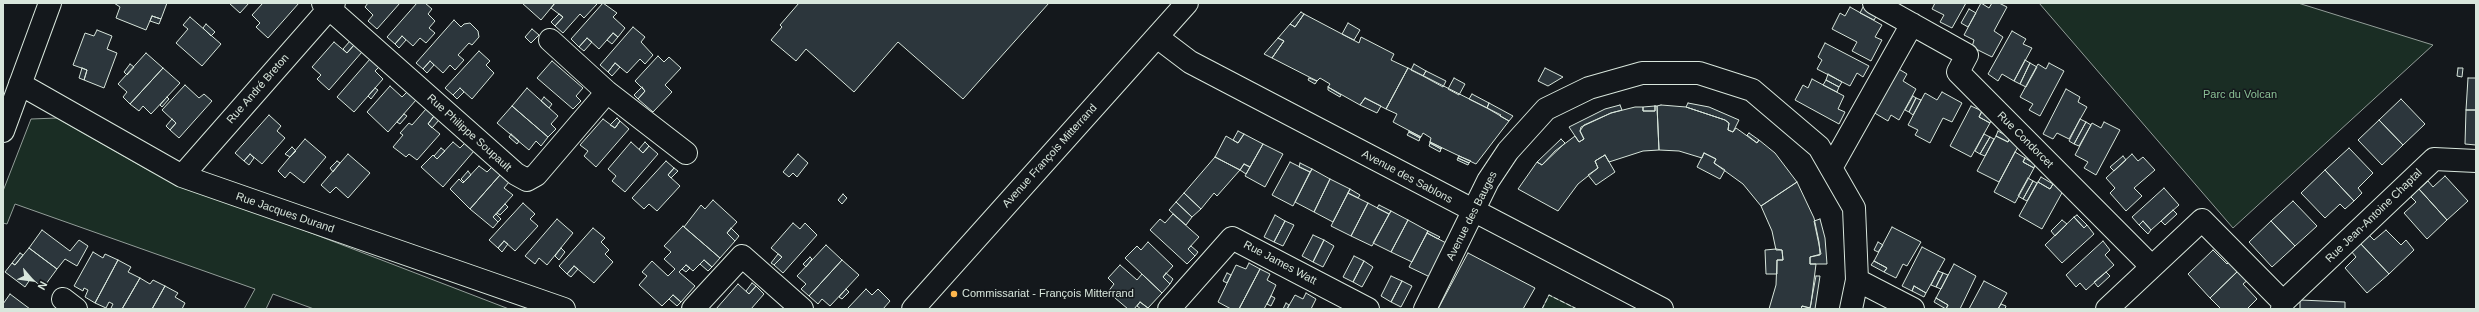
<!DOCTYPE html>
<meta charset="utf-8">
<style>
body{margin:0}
#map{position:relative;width:2479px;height:312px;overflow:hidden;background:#14181c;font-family:Helvetica,sans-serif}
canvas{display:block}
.frame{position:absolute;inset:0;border:4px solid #d8e6dc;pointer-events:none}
.north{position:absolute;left:12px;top:260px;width:40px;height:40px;-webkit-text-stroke:3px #14181c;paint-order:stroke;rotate:118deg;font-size:11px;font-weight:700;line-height:16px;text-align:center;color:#d8e6dc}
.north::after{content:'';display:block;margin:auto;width:14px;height:18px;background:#d8e6dc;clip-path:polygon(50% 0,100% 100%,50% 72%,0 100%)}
</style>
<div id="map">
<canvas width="2479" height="312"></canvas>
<div class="frame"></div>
<div class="north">N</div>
</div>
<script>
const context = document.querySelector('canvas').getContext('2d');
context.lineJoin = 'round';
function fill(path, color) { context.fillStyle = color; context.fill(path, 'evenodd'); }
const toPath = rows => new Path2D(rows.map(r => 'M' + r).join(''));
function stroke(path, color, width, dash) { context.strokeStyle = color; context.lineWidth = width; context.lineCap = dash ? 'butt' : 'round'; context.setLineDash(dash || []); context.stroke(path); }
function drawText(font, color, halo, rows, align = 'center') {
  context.font = font + ' Helvetica,sans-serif'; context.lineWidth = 3; context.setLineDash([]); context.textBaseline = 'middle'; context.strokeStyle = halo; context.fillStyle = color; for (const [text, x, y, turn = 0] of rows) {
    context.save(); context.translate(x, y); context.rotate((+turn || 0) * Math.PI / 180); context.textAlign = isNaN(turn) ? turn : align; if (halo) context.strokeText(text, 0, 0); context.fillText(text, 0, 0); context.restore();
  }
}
const green = toPath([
 [2039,3,2298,3,2433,45,2233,228,2039,3],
 [57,118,150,171,509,309,314,309,273,294,266,309,244,309,255,289,15,204,7,224,3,223,3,191,31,119,57,118],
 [1549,295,1577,309,1542,309,1549,295]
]);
fill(green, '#1a2d24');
stroke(green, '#939e99', 1);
const building = toPath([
 [114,3,167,3,161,19,152,16,146,30,116,18,120,7,114,3],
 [229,3,249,3,240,13,229,3],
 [263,3,299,3,268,38,256,27,260,23,252,15,263,3],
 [368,3,400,3,377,29,368,21,373,15,365,7,368,3],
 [417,3,425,3,432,9,428,14,435,21,429,28,435,33,426,43,420,38,413,46,402,36,395,44,387,37,417,3],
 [522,3,555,3,541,20,522,3],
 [555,3,596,3,597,4,584,18,580,14,563,33,555,26,563,17,551,8,555,3],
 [603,3,617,13,613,17,625,28,618,37,613,33,599,49,587,38,579,47,571,39,603,3],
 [799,3,1049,3,963,99,898,42,854,92,806,49,796,61,771,40,782,27,780,25,799,3],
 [1935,3,1966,3,1952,28,1940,22,1944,15,1932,9,1935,3],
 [1981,3,1989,8,1992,3,1999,3,2007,7,1994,31,2003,37,1992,57,1972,47,1974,40,1964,35,1981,3],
 [1850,7,1882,25,1875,37,1882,40,1871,61,1852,51,1857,42,1832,29,1840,13,1845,16,1850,7],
 [1863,7,1877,15,1874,20,1860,13,1863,7],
 [1969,9,1976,13,1968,27,1961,23,1969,9],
 [1301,12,1304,14,1295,27,1290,24,1301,12],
 [559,14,563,17,555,26,551,22,559,14],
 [1304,14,1359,43,1361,37,1394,54,1391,60,1408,68,1386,109,1365,98,1360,105,1328,87,1330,84,1320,78,1317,81,1272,58,1284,41,1278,38,1290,24,1295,27,1304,14],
 [152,16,161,19,159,24,150,21,152,16],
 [190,17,221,44,202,66,176,43,188,29,183,25,190,17],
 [454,20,461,27,464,24,470,23,478,31,479,37,472,45,469,43,458,55,464,60,455,70,450,65,443,73,430,61,423,69,416,63,454,20],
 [1348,23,1360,30,1354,40,1342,34,1348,23],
 [206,24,215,32,211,36,203,28,206,24],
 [633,27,645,37,641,42,653,55,645,64,640,59,627,73,615,63,608,72,600,65,633,27],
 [532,29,539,35,531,43,525,37,532,29],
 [97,30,112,36,107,49,117,53,104,88,84,80,87,70,73,65,85,33,94,36,97,30],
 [2012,31,2026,39,2023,44,2032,48,2014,81,2002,74,1998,81,1988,74,2012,31],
 [613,33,618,37,612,44,607,40,613,33],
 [402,36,406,40,399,48,395,44,402,36],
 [587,38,592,42,584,51,579,47,587,38],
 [1278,38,1284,41,1272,58,1264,54,1278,38],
 [350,41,354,45,347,53,343,49,350,41],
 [334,42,347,53,354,45,362,52,329,90,317,79,321,75,312,67,334,42],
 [1825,43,1869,66,1863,77,1857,73,1850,86,1817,69,1822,60,1818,57,1825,43],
 [479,51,490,61,486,65,494,73,472,99,460,88,453,95,445,88,479,51],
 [146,53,163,68,130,104,123,97,127,92,118,84,146,53],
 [658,56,664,62,669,57,681,68,665,85,672,92,653,112,638,99,645,91,635,81,658,56],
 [370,59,379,67,375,71,383,79,354,112,337,97,370,59],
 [2025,60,2030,63,2020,84,2014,81,2025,60],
 [430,61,434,65,427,73,423,69,430,61],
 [552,61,583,88,576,96,581,101,573,109,537,78,552,61],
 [615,63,620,67,612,76,608,72,615,63],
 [2030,63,2037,67,2026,87,2020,84,2030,63],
 [2049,63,2064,71,2040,116,2029,110,2033,104,2020,97,2038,64,2046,69,2049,63],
 [130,64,134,67,127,75,124,72,130,64],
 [1414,64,1426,71,1423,76,1411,70,1414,64],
 [82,68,87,70,84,80,79,78,82,68],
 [163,68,180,83,151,114,143,106,139,111,130,104,163,68],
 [1408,68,1501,115,1500,116,1509,121,1476,164,1430,142,1431,138,1423,133,1421,137,1393,122,1397,114,1386,109,1408,68],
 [1545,68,1563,77,1548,86,1538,81,1545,68],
 [1897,68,1907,74,1903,81,1916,89,1899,120,1891,115,1888,121,1873,112,1897,68],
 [2458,68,2463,68,2462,77,2457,76,2458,68],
 [1426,71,1446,81,1443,87,1423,76,1426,71],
 [1828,74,1842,82,1839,87,1826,80,1828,74],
 [1309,78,1317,81,1315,84,1308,80,1309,78],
 [1454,78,1465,84,1459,95,1448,89,1454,78],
 [2468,78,2476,78,2476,110,2466,110,2468,78],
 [1812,79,1844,96,1838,109,1845,112,1839,124,1795,100,1803,85,1808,88,1812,79],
 [1826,80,1839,87,1837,92,1823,85,1826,80],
 [185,85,199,98,204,94,212,101,179,138,170,130,176,123,162,110,185,85],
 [390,86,402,97,407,92,416,100,388,132,367,112,390,86],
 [642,87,645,91,638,99,634,95,642,87],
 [1328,87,1341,95,1340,97,1328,90,1328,87],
 [375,88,378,90,371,99,368,96,375,88],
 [460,88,464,92,457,99,453,95,460,88],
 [527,88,558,116,551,124,556,129,548,137,512,106,527,88],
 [2066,89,2080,97,2078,102,2087,107,2069,139,2057,133,2053,139,2043,134,2066,89],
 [1942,92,1962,103,1952,122,1943,118,1930,143,1915,135,1918,130,1908,125,1925,93,1937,100,1942,92],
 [1472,94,1489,103,1487,108,1469,99,1472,94],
 [1913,96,1916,98,1909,112,1905,110,1913,96],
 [167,97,169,99,162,107,160,105,167,97],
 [544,97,552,104,549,108,541,101,544,97],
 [1365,98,1381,106,1377,113,1360,105,1365,98],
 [1916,98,1921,100,1913,115,1909,112,1916,98],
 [2401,99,2425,124,2403,145,2379,120,2401,99],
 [1489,103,1513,116,1509,121,1487,108,1489,103],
 [1688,103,1709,107,1739,120,1733,132,1728,130,1729,123,1725,120,1686,107,1688,103],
 [1620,105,1622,110,1611,113,1581,127,1580,131,1584,139,1579,142,1569,127,1605,109,1620,105],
 [1661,105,1686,107,1725,120,1729,123,1728,130,1733,132,1736,128,1757,143,1759,140,1775,153,1797,182,1761,206,1743,184,1714,163,1716,159,1704,153,1702,158,1679,151,1659,150,1657,106,1661,105],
 [512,106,548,137,541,146,536,141,529,150,497,123,512,106],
 [1655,106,1655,111,1643,111,1643,107,1655,106],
 [1655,106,1657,106,1659,150,1643,151,1609,162,1605,155,1595,161,1598,168,1578,184,1558,211,1518,189,1537,162,1542,165,1555,151,1575,136,1579,142,1584,139,1580,131,1584,125,1611,113,1635,107,1643,107,1643,111,1655,111,1655,106],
 [1971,106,1982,111,1979,117,1990,123,1971,157,1950,146,1971,106],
 [426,109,434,116,428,124,440,134,417,160,409,154,406,157,393,147,403,135,400,133,409,123,412,125,426,109],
 [2466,110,2476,110,2476,145,2465,144,2466,110],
 [1982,111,1992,117,1990,123,1979,117,1982,111],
 [404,114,407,116,400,124,397,122,404,114],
 [269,115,281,126,277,131,285,138,262,164,250,154,244,161,235,153,269,115],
 [434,116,439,120,432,128,428,124,434,116],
 [617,118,620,121,615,128,610,125,617,118],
 [172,119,176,123,170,130,166,126,172,119],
 [603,119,615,128,620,121,629,129,596,167,584,156,588,151,580,145,603,119],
 [2080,119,2086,122,2074,144,2069,141,2080,119],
 [2379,120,2403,145,2382,165,2358,140,2379,120],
 [2086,122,2091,125,2079,146,2074,144,2086,122],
 [2104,122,2120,130,2096,175,2084,168,2088,162,2075,155,2092,123,2101,128,2104,122],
 [1238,131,1244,134,1238,143,1233,140,1238,131],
 [1409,131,1421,137,1420,138,1409,132,1409,131],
 [1998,131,2010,138,2008,142,1996,136,1998,131],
 [1409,132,1420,138,1419,141,1407,135,1409,132],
 [1749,133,1759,140,1757,143,1747,135,1749,133],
 [511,134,519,141,517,144,509,137,511,134],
 [1244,134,1263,144,1250,167,1244,164,1240,170,1215,157,1226,136,1238,143,1244,134],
 [1984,134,1990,137,1980,154,1975,151,1984,134],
 [1996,136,2008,142,2010,138,2020,143,1999,182,1977,171,1996,136],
 [1990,137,1994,139,1985,156,1980,154,1990,137],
 [305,139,326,157,304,183,290,172,285,178,278,171,305,139],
 [1561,139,1565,143,1542,165,1537,162,1561,139],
 [453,142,460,148,465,143,474,151,443,187,421,167,433,155,437,159,453,142],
 [631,142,643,153,649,146,658,154,625,192,612,181,616,176,608,169,631,142],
 [645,142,649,146,643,153,639,149,645,142],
 [1430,142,1442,148,1441,149,1430,143,1430,142],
 [1430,143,1441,149,1440,152,1429,146,1430,143],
 [1263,144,1283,154,1265,187,1245,176,1263,144],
 [292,147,296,151,290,157,285,154,292,147],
 [441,148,445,151,437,159,434,156,441,148],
 [2349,148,2373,173,2358,188,2362,193,2354,201,2325,170,2349,148],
 [2015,152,2025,158,2023,162,2034,168,2015,203,1994,192,2015,152],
 [1704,153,1716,159,1714,163,1725,170,1720,179,1697,167,1704,153],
 [250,154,254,158,249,165,244,161,250,154],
 [348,154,370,173,348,198,336,187,330,193,321,185,348,154],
 [798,154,808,163,797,177,793,173,789,177,783,172,798,154],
 [2132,154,2138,161,2143,157,2155,170,2134,188,2142,196,2126,211,2110,193,2115,188,2106,178,2132,154],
 [1605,155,1615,172,1596,185,1588,175,1598,168,1595,161,1605,155],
 [1459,156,1471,161,1469,163,1458,158,1459,156],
 [2123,156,2126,160,2114,171,2110,167,2123,156],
 [1215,157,1240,170,1217,196,1214,193,1201,209,1184,193,1215,157],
 [1458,158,1469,163,1468,165,1457,160,1458,158],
 [2025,158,2035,164,2034,168,2023,162,2025,158],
 [337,161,340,163,333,172,330,168,337,161],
 [666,161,674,168,668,175,680,186,657,211,649,204,644,209,632,198,666,161],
 [1290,162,1310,172,1293,206,1272,195,1290,162],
 [1300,163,1312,169,1310,172,1299,167,1300,163],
 [1244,164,1250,167,1246,174,1240,170,1244,164],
 [479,166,487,172,492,167,500,175,470,209,450,189,459,179,463,183,479,166],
 [674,168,678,171,671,178,668,175,674,168],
 [1312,169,1330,179,1314,212,1295,202,1312,169],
 [2325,170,2354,201,2345,209,2340,204,2325,218,2301,193,2325,170],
 [468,171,471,175,464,182,461,179,468,171],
 [500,175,509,182,504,188,513,195,493,217,498,222,493,228,470,209,500,175],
 [2445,176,2468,201,2447,220,2419,189,2428,181,2433,187,2445,176],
 [2041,177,2053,184,2050,189,2038,182,2041,177],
 [2028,178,2033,181,2023,199,2018,196,2028,178],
 [1330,179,1350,189,1333,222,1314,212,1330,179],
 [2033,181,2037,183,2027,201,2023,199,2033,181],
 [1797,182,1814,218,1819,242,1820,255,1810,257,1810,264,1816,264,1811,304,1810,308,1802,306,1801,309,1769,309,1776,285,1777,260,1783,260,1782,250,1776,250,1772,231,1761,206,1797,182],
 [2038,182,2050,189,2053,184,2063,191,2042,229,2019,216,2038,182],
 [2164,188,2179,205,2151,230,2143,221,2139,225,2132,217,2164,188],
 [1350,189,1360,195,1358,198,1348,193,1350,189],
 [2419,189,2447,220,2427,239,2404,213,2416,202,2411,197,2419,189],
 [1184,193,1201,209,1192,217,1176,202,1184,193],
 [1348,193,1368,203,1351,236,1331,226,1348,193],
 [843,194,847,198,842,204,838,200,843,194],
 [713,200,737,222,727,233,735,241,720,258,684,227,701,205,705,209,713,200],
 [2293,201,2317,226,2295,246,2271,221,2293,201],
 [1176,202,1192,217,1186,225,1169,210,1176,202],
 [523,203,535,214,530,219,538,226,515,251,504,241,498,248,489,240,523,203],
 [1368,203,1389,214,1372,246,1351,236,1368,203],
 [505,204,508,207,500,215,497,213,505,204],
 [1379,205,1391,211,1389,214,1377,208,1379,205],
 [2173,210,2177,214,2165,225,2161,221,2173,210],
 [1391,211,1408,220,1391,252,1373,243,1391,211],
 [496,214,501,219,498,222,493,217,496,214],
 [1173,214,1199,237,1188,249,1195,256,1187,264,1150,230,1160,219,1165,223,1173,214],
 [1275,215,1285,221,1274,242,1264,237,1275,215],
 [2077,215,2087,225,2084,228,2074,217,2077,215],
 [2074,217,2084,228,2087,225,2094,234,2062,263,2045,245,2074,217],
 [557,219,573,233,547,265,539,258,535,264,525,256,557,219],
 [1820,219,1825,238,1827,264,1810,264,1810,257,1821,254,1814,221,1820,219],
 [1408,220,1428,231,1412,262,1391,252,1408,220],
 [2062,220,2067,224,2055,236,2051,231,2062,220],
 [1285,221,1294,225,1283,246,1274,242,1285,221],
 [2143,221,2151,230,2148,234,2139,225,2143,221],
 [2271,221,2295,246,2272,267,2249,242,2271,221],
 [793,223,800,229,805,223,817,235,783,273,774,265,782,257,771,248,793,223],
 [683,226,720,258,712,267,704,260,693,271,686,265,679,272,695,286,681,302,673,295,662,306,639,285,647,276,642,272,652,261,668,276,675,269,664,259,671,252,664,246,683,226],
 [1892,227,1921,242,1907,266,1903,264,1896,278,1884,272,1887,268,1874,261,1892,227],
 [593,228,605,238,601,242,609,250,605,254,613,262,594,283,574,266,567,274,559,266,593,228],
 [731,228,739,236,735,241,727,233,731,228],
 [42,230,70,251,79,240,88,246,77,266,65,259,57,269,29,248,42,230],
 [2386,230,2401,245,2406,240,2414,250,2389,274,2360,243,2369,235,2374,240,2386,230],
 [1428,231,1440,237,1438,239,1427,233,1428,231],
 [1427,233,1448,244,1430,277,1409,267,1427,233],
 [1313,235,1324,240,1313,262,1302,256,1313,235],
 [1324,240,1334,246,1323,267,1313,262,1324,240],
 [504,241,508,244,502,252,498,248,504,241],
 [2103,241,2110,250,2105,255,2114,265,2086,290,2080,283,2076,287,2066,275,2103,241],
 [1148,242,1173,266,1163,277,1170,284,1162,293,1125,258,1137,246,1141,250,1148,242],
 [1878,242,1883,245,1878,252,1874,250,1878,242],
 [2360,243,2389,274,2367,293,2345,268,2356,257,2351,251,2360,243],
 [826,245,842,260,809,296,801,289,806,284,797,276,826,245],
 [1191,246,1198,252,1195,256,1188,249,1191,246],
 [1922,247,1945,259,1926,293,1914,286,1912,291,1902,286,1922,247],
 [29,248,57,269,43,288,31,278,25,287,5,272,12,263,15,265,29,248],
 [561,248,565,252,559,260,555,256,561,248],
 [1776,249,1782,250,1783,260,1777,260,1777,274,1766,274,1765,250,1776,249],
 [2213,250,2227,264,2231,260,2240,269,2210,298,2188,274,2213,250],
 [93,252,103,258,105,254,118,260,95,303,85,297,88,290,84,288,83,291,74,286,93,252],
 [20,253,23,255,15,265,12,263,20,253],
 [1468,253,1535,288,1523,309,1438,309,1468,253],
 [778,254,782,257,774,265,771,263,778,254],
 [1354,256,1364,261,1353,282,1343,277,1354,256],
 [810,257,812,259,806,267,803,264,810,257],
 [118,260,131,267,128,272,140,278,122,309,114,309,111,308,113,304,109,302,106,308,95,303,118,260],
 [704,260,712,267,708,271,700,264,704,260],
 [842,260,859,275,830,306,822,299,818,304,809,296,842,260],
 [1364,261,1373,267,1362,287,1353,282,1364,261],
 [1874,261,1887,268,1884,272,1871,265,1874,261],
 [1249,263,1260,269,1239,309,1231,309,1218,302,1236,265,1246,269,1249,263],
 [1954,264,1976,276,1960,309,1946,309,1948,305,1936,298,1954,264],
 [686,265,690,268,686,272,682,269,686,265],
 [1120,265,1137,280,1142,274,1162,293,1148,308,1140,302,1134,309,1128,309,1108,292,1114,284,1108,278,1120,265],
 [574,266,578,269,571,277,567,274,574,266],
 [1260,269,1270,274,1267,280,1276,285,1271,296,1264,309,1239,309,1260,269],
 [2240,269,2249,279,2243,284,2257,299,2247,309,2221,309,2210,298,2240,269],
 [1938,271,1943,273,1936,287,1931,285,1938,271],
 [2106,272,2110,276,2098,287,2094,282,2106,272],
 [1166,273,1173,279,1170,284,1163,277,1166,273],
 [1227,273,1231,275,1227,283,1223,281,1227,273],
 [1943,273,1948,275,1941,289,1936,287,1943,273],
 [1391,276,1402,281,1391,302,1381,296,1391,276],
 [1816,276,1820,276,1815,309,1801,309,1802,306,1810,308,1816,276],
 [140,278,150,284,153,280,165,286,152,309,122,309,140,278],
 [1402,281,1412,286,1401,307,1391,302,1402,281],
 [1984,281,2007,293,1998,309,1969,309,1984,281],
 [752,283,756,286,749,294,746,291,752,283],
 [738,284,749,294,756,286,764,294,751,309,716,309,738,284],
 [165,286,178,293,175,297,185,303,182,309,152,309,165,286],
 [1914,286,1926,293,1924,297,1912,291,1914,286],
 [846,289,849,292,842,299,839,297,846,289],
 [866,289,872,295,878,289,890,301,883,309,847,309,866,289],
 [1306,293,1316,299,1311,309,1287,309,1295,295,1303,299,1306,293],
 [10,294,30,309,3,309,3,304,10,294],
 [673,295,681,302,677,306,669,299,673,295],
 [1271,296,1275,298,1271,306,1267,304,1271,296],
 [1936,298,1948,305,1946,309,1934,302,1936,298],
 [2300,300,2345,302,2345,309,2300,309,2300,300],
 [1140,302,1148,308,1148,309,1141,309,1137,306,1140,302],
 [1286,303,1289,305,1287,309,1283,309,1286,303],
 [2001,304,2006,306,2005,309,1998,309,2001,304]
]);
fill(building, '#2c363c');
stroke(building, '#d8e6dc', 1);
const street = toPath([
 [323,3,516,174,527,180,536,175,607,92],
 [1874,3,1967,55,1958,72,2151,266],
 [1157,37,1190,62,1662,309],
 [550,40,607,92,686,153],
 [20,84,182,176,564,309],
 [3,131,50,3],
 [1831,168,1912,24],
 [182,176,334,3],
 [1857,280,1913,309],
 [63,299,76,309],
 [693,309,742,256,802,309],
 [913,309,1187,3],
 [1169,309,1232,238,1368,309],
 [1425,309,1488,181,1508,151,1546,109,1589,88,1642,73,1699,73,1752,90,1819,147,1854,208,1857,280,1851,309],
 [2107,309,2202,220,2283,302],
 [2282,309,2283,302,2434,159,2476,161]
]);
stroke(street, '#d8e6dc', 24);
stroke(street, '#14181c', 22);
stroke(toPath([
 [1542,309,1549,295,1577,309]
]), '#d8e6dc', 1, [5, 2]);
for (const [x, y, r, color] of [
 [954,294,4,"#ffb74d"]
]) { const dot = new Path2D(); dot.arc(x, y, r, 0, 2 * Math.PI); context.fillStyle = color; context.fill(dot); stroke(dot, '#14181c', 1.5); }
drawText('11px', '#d8e6dc', '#14181c', [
 ["Rue André Breton",258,89,-49],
 ["Rue Philippe Soupault",469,133,42],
 ["Rue Condorcet",2025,140,45],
 ["Avenue François Mitterrand",1050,156,-48],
 ["Avenue des Sablons",1407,177,28],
 ["Rue Jacques Durand",285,213,19],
 ["Avenue des Bauges",1472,216,-63],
 ["Rue Jean-Antoine Chaptal",2374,216,-44],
 ["Rue James Watt",1280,263,28]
]);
drawText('11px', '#8ac095', '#14181c', [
 ["Parc du Volcan",2240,95]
]);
drawText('11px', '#d8e6dc', '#14181c', [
 ["Commissariat - François Mitterrand",962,294]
], 'left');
</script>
